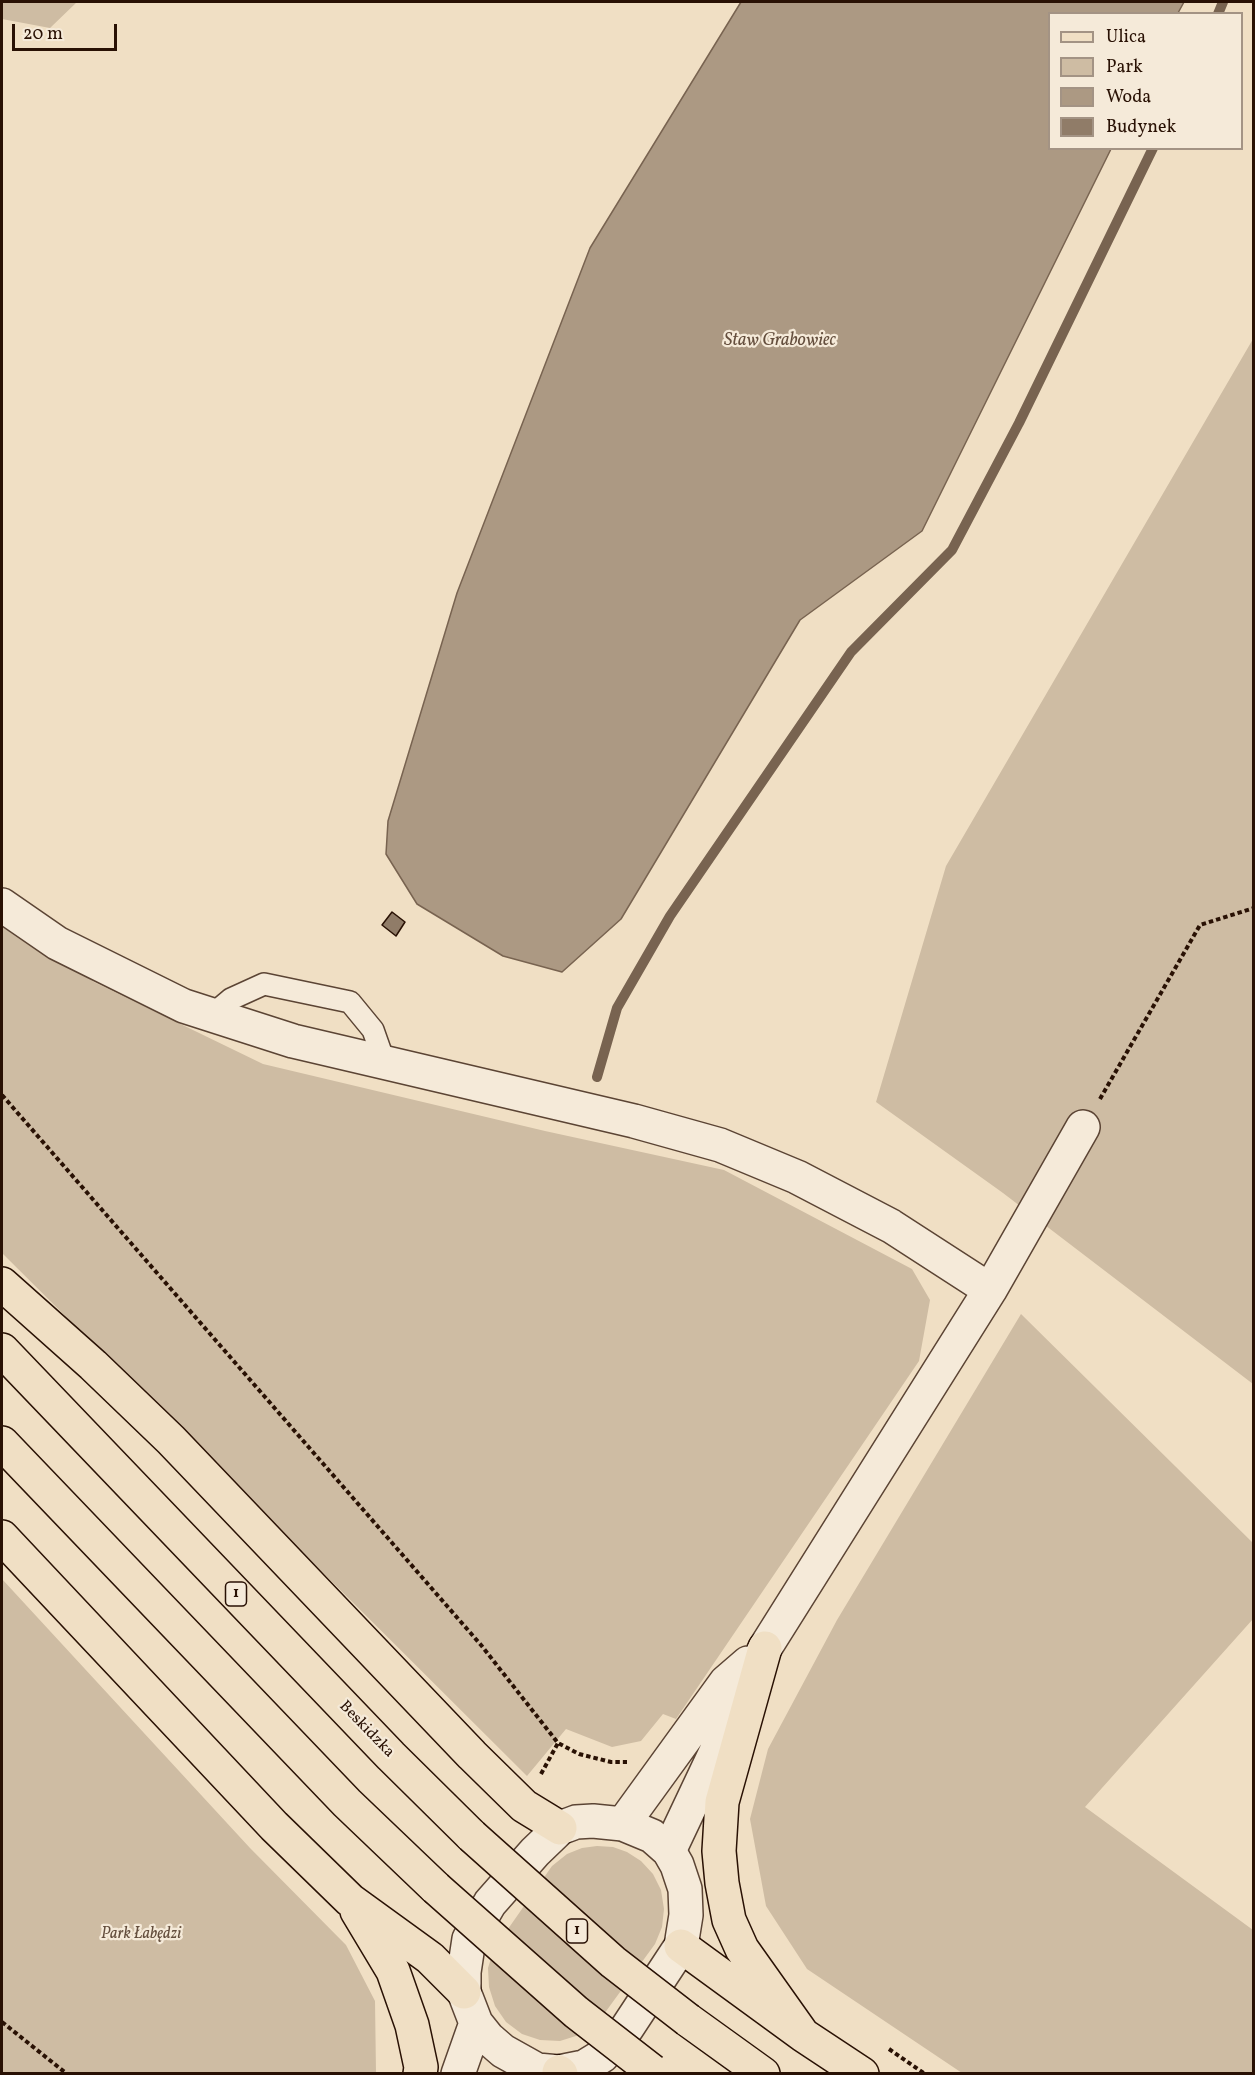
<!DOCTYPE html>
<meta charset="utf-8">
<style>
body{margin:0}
#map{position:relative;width:1255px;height:2075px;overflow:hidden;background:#f0dfc4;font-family:Vollkorn,serif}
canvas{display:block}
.frame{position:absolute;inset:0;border:3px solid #291104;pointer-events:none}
.legend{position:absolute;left:1048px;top:12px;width:195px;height:138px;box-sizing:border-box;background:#f5ead9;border:2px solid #a39384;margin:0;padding:8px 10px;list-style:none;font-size:18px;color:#291104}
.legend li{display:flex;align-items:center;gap:12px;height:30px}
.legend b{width:30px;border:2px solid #a39384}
.scale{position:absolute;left:12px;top:24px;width:105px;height:27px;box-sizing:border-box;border:3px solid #291104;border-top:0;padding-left:8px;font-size:18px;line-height:21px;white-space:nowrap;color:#291104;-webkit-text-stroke:4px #f5ead9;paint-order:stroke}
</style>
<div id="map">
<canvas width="1255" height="2075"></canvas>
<div class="frame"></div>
<ul class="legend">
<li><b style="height:8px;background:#f0dfc4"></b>Ulica</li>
<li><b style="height:16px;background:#cebca3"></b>Park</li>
<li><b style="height:16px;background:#ac9983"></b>Woda</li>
<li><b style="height:16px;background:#907c68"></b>Budynek</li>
</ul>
<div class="scale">20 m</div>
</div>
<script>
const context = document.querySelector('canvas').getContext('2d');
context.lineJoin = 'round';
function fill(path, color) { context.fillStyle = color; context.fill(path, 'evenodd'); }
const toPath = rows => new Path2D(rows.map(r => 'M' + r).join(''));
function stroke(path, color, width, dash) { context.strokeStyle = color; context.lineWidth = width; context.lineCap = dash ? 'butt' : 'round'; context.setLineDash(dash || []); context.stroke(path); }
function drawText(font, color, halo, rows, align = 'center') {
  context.font = font + ' Vollkorn,serif'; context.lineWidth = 4.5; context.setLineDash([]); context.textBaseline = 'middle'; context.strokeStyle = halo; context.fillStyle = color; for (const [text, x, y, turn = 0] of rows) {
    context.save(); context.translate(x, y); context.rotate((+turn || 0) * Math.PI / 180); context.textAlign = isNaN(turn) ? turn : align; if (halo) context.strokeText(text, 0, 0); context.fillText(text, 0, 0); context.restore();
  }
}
fill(toPath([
 [2,2,77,2,50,28,2,19],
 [1253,339,1253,1384,1003,1193,876,1102,946,866],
 [2,921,94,982,263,1064,545,1131,724,1170,912,1269,930,1300,919,1361,676,1719,663,1714,641,1741,612,1747,566,1729,527,1776,2,1253],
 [1021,1314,1253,1543,1253,1619,1085,1807,1253,1930,1253,2073,962,2073,807,1969,766,1906,750,1819,768,1749,837,1620],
 [2,1579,250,1848,346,1945,375,2001,376,2073,2,2073],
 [597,1846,613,1847,627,1852,641,1861,653,1874,661,1890,664,1909,662,1927,655,1944,596,2025,579,2035,560,2041,540,2040,522,2034,506,2022,495,2006,489,1987,488,1968,494,1949,552,1866,567,1854,582,1848]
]), '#cebca3');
const water = toPath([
 [741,2,1184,2,1178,13,1050,14,1050,148,1111,149,922,531,800,620,621,919,562,972,503,956,417,904,386,854,388,821,457,593,590,248,741,2]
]);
fill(water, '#ac9983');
stroke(water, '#786350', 1.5);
stroke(toPath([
 [1218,14,1223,2],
 [597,1077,617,1008,670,916,851,652,952,550,1019,423,1153,148]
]), '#786350', 10);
const building = toPath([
 [392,912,405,922,396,936,382,925,392,912]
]);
fill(building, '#907c68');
stroke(building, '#291104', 1.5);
const service = toPath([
 [212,1015,231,999,264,984,350,1002,373,1030,385,1064]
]);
const minor = toPath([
 [2,905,57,943,184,1006,293,1041,634,1121,720,1145,797,1177,891,1226,990,1290],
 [623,1824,726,1682,748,1663],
 [669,1851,765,1648,990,1290,1083,1127]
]);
const tertiary = toPath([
 [593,1821,623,1824,652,1836,669,1851,677,1865,685,1889,686,1915,681,1946,627,2028,602,2056,584,2067,559,2072,537,2070,503,2051,488,2038,476,2023,464,1992,464,1972,469,1939,490,1903,535,1852,560,1828,576,1822,593,1821],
 [458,2074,476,2023]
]);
const primary = toPath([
 [2,1284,93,1365,171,1440,472,1755,524,1806,560,1828],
 [2,1350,391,1756,472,1836],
 [2,1443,347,1803,436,1888],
 [2,1537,274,1826,350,1900,430,1958,464,1992],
 [765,1648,722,1802,719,1851,722,1883,729,1920,742,1949,803,2035],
 [357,1911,393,1971,412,2025,421,2067,420,2074],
 [681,1946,803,2035,862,2074],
 [688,2020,763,2074],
 [559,2072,561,2074]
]);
stroke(service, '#5b4434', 24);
stroke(minor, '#5b4434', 36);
stroke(tertiary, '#5b4434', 36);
stroke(primary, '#291104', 36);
stroke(toPath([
 [2,1095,481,1645,558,1743,579,1754,611,1762,627,1762],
 [1100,1099,1200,925,1254,908],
 [541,1774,558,1743],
 [2,2022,67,2074],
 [889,2049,925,2074]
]), '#291104', 4, [4.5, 3]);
stroke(service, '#f5ead9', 21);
stroke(minor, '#f5ead9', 33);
stroke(tertiary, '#f5ead9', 33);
stroke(primary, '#f0dfc4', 33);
const primaryBridge = toPath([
 [472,1836,613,1962,688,2020],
 [436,1888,576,2012,652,2071]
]);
stroke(primaryBridge, '#291104', 36, []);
stroke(primaryBridge, '#f0dfc4', 33);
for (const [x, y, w] of [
 [236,1594,21],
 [577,1931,21]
]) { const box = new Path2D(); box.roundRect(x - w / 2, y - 12, w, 24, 4.5); context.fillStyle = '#f5ead9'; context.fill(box); stroke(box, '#291104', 1.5); }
drawText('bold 15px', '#291104', null, [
 ["1",236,1594],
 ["1",577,1931]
]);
drawText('16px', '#291104', '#f5ead9', [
 ["Beskidzka",366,1730,46]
]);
drawText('italic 16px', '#634d3c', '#f5ead9', [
 ["Park Łabędzi",141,1935]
]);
drawText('italic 18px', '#644e3d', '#f5ead9', [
 ["Staw Grabowiec",780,342]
]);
</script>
